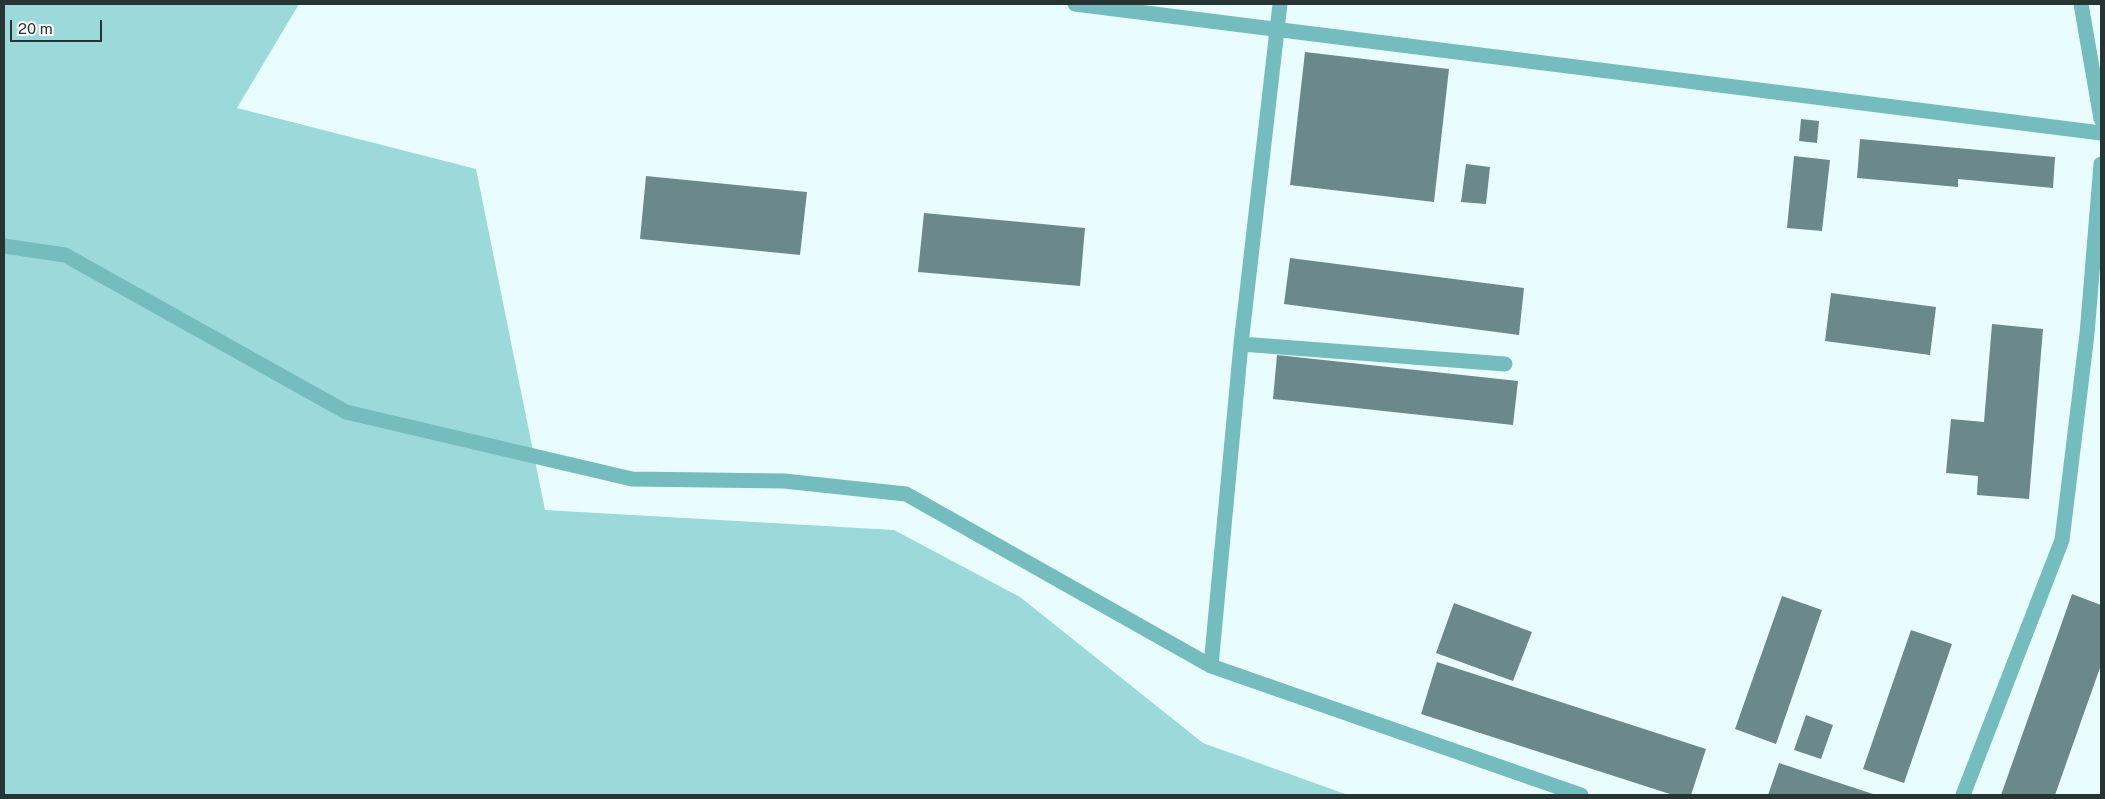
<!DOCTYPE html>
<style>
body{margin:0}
#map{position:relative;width:2105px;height:799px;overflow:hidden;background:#eafdfe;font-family:"Public Sans",sans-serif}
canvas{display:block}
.frame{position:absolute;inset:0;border:5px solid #273434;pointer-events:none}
.scale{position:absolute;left:10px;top:20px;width:92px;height:22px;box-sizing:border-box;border:2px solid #273434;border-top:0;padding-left:6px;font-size:15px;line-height:18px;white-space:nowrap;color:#273434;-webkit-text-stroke:4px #fff;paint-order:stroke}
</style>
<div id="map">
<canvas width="2105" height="799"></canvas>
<div class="frame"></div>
<div class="scale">20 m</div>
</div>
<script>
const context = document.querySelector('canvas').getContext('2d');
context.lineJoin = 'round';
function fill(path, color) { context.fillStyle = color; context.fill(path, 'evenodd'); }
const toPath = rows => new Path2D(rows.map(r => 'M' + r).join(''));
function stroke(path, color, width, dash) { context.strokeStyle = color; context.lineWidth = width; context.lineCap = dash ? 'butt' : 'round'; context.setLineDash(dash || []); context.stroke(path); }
fill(toPath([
 [4,4,299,4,237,108,476,169,545,510,894,530,1020,597,1203,743,1348,795,4,795]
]), '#9cd9db');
fill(toPath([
 [1305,52,1449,69,1434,202,1290,185],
 [1801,119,1819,121,1817,143,1799,141],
 [1860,139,2055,157,2053,188,1958,179,1958,187,1857,178],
 [1794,156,1830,160,1822,231,1787,228],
 [1466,164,1490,167,1486,204,1461,202],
 [646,176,807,192,800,255,640,239],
 [924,213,1085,228,1080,286,918,272],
 [1290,258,1524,288,1519,335,1284,304],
 [1831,293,1936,307,1930,355,1825,341],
 [1992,324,2043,329,2029,499,1977,495,1978,476,1946,473,1951,419,1984,422],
 [1277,355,1518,381,1513,425,1273,399],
 [2072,594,2101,605,2101,665,2055,795,2001,795],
 [1782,596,1822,610,1776,744,1735,729],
 [1454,603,1532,632,1513,681,1436,653],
 [1911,630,1952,644,1904,783,1863,769],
 [1437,662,1706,749,1691,795,1673,795,1421,714],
 [1806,715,1833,725,1821,759,1794,750],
 [1779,763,1876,795,1768,795]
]), '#6b898a');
stroke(toPath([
 [1075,4,2101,133],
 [1280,4,1241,344,1211,666,1581,795],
 [2081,4,2101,119],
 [4,246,65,255,346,412,632,479,784,481,906,494,1211,666],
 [1241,344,1505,364],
 [1963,795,2062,540,2087,334,2101,164]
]), '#75bcbf', 15);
</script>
